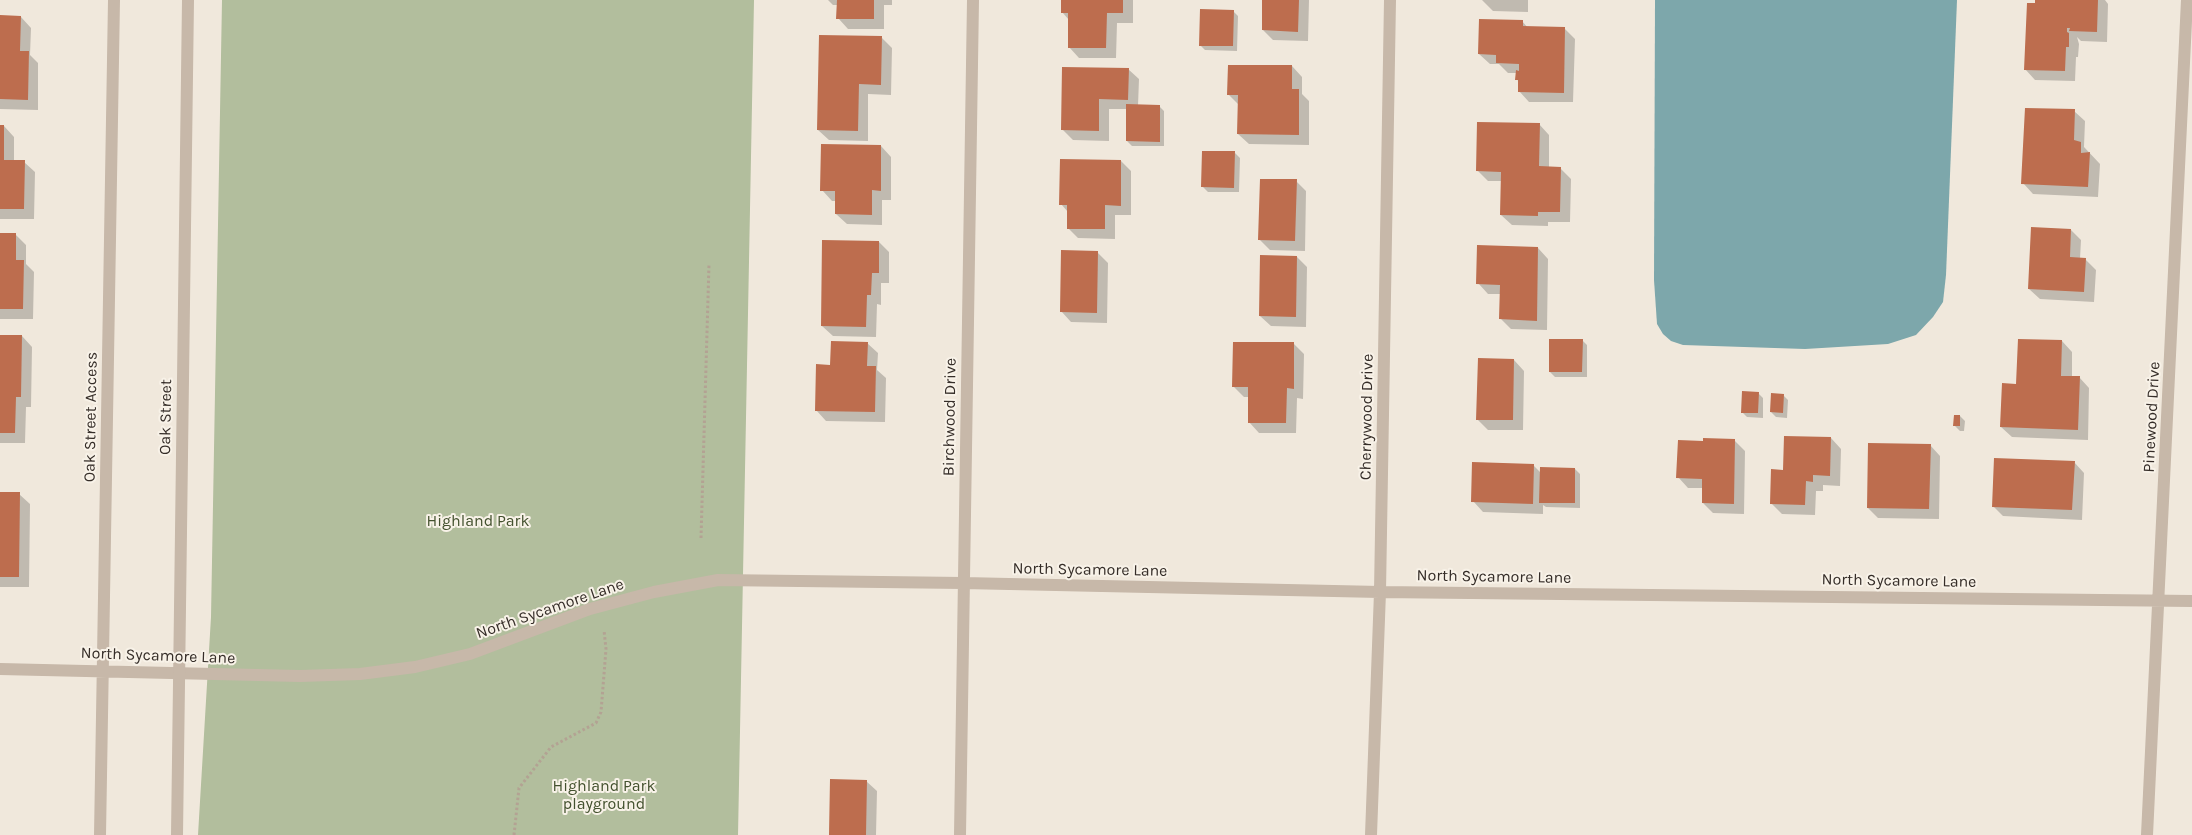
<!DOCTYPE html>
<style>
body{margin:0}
canvas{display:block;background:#f0e8dc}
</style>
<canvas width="2192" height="835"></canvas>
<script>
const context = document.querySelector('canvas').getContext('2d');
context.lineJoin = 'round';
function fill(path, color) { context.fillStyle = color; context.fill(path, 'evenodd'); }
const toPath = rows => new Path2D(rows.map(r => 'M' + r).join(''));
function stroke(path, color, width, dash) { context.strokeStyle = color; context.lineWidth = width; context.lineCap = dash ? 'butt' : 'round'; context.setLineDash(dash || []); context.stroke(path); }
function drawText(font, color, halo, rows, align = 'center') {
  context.font = font + ' Karla,sans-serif'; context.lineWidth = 4; context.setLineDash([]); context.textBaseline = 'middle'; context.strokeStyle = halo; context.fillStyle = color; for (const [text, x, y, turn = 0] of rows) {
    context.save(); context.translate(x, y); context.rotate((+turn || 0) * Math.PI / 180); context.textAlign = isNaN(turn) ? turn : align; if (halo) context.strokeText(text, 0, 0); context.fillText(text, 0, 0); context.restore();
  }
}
fill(toPath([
 [222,0,754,0,738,835,198,835,211,617]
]), '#b2be9d');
fill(toPath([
 [1655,0,1957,0,1946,275,1943,302,1933,317,1916,335,1888,344,1805,349,1683,345,1671,341,1663,334,1657,324,1654,280]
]), '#7da7ab');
fill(toPath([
 [828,0,892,0,892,5,884,5,884,29,848,29,838,18,838,5,833,5],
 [1062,0,1133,0,1133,23,1117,23,1116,58,1079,58,1069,47,1069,20,1062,12],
 [1264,0,1309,0,1308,41,1273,40,1263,30],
 [1482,0,1528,0,1528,12,1493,11],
 [2045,0,2105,0,2108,4,2107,42,2081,41,2077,37,2079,44,2078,57,2076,57,2075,81,2035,80,2025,69,2036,5],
 [1233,11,1238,16,1237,51,1205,50,1200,45],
 [0,17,21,17,31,28,30,55,38,63,38,110,0,109],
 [1522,21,1528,28,1564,28,1575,39,1573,102,1529,102,1519,91,1517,73,1508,73,1499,64,1490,64,1479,54],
 [882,38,892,48,891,95,868,94,868,141,829,140,818,130],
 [1292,66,1302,77,1302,94,1309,101,1309,145,1249,144,1238,134,1239,105,1229,95],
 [1128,69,1139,79,1138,106,1159,106,1164,111,1164,146,1132,146,1127,141,1128,109,1109,109,1109,141,1073,140,1062,129],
 [2074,111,2085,121,2084,147,2100,164,2098,197,2033,194,2023,183],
 [1539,124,1549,135,1549,168,1560,168,1571,179,1570,222,1548,222,1548,226,1512,225,1501,215,1502,181,1488,181,1478,171],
 [0,126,4,126,14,137,14,162,24,162,35,172,34,219,0,219],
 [881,146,891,157,891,200,882,200,882,225,847,224,836,214,837,201,832,201,822,190],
 [1235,153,1240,158,1239,192,1208,192,1203,187],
 [1121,161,1131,171,1131,215,1115,215,1115,239,1078,238,1068,228,1068,212,1061,204],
 [1296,181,1306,191,1305,251,1270,250,1259,239],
 [2071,230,2081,240,2080,259,2085,259,2096,270,2094,302,2040,299,2029,289],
 [0,234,15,234,26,245,26,264,34,272,33,319,0,319],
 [879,242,889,252,889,283,881,283,881,305,877,304,876,337,833,336,822,326],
 [1538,248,1548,259,1547,330,1511,329,1501,319,1501,294,1488,294,1478,283],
 [1097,252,1108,263,1107,323,1071,322,1061,311],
 [1297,257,1307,267,1306,327,1271,326,1260,316],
 [0,336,22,336,32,347,31,407,26,407,25,443,0,443],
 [1582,340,1587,345,1587,377,1555,377,1550,372],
 [2062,341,2072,352,2072,377,2079,377,2089,388,2088,440,2012,437,2001,427],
 [867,343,878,353,877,370,886,378,885,422,826,421,816,410,832,366],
 [1294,344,1304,354,1303,399,1297,398,1296,433,1259,433,1249,422,1249,397,1244,397,1234,387],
 [1514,360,1524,371,1523,430,1488,430,1477,419],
 [1758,393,1763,398,1763,418,1747,417,1742,412],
 [1783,395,1788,400,1787,418,1776,417,1771,412],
 [1960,416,1965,421,1964,431,1960,431,1955,426],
 [1831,438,1841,449,1840,486,1823,485,1823,491,1816,491,1815,515,1782,514,1771,503],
 [1735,441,1745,451,1744,514,1713,513,1703,503,1703,488,1688,488,1678,477],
 [1930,445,1940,456,1939,519,1878,518,1868,508],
 [2074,462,2084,473,2082,520,2003,516,1993,506],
 [1533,465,1541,473,1575,469,1580,474,1580,508,1546,507,1543,505,1543,514,1483,512,1473,501],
 [0,493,19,494,30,504,29,587,0,587],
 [866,781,877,791,876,835,830,835]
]), '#0003');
fill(toPath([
 [837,0,874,0,874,19,836,19],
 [1061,0,1123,0,1123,13,1107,13,1106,48,1068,48,1068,13,1061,13],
 [1262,0,1299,0,1298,32,1262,30],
 [2035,0,2098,0,2097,32,2069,31,2070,28,2067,28,2067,32,2069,33,2069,47,2066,47,2065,71,2024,70,2027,3,2035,3],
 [1200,9,1234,10,1233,46,1199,46],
 [0,15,21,16,20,51,29,51,28,100,0,99],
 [1479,19,1523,20,1523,26,1565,27,1564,93,1518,92,1518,80,1515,80,1516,70,1519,71,1519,64,1496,63,1496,55,1478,54],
 [819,35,882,36,881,85,859,84,858,131,817,130],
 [1228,65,1292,65,1292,89,1299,89,1299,135,1237,134,1238,95,1227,95],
 [1062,67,1129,68,1128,100,1099,99,1099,131,1061,130],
 [1126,104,1160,105,1160,142,1126,141],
 [2025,108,2075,109,2074,140,2081,142,2081,153,2090,152,2088,187,2021,184],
 [1477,122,1540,123,1539,166,1561,167,1560,212,1538,212,1538,216,1500,215,1501,172,1476,171],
 [0,125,4,125,4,160,25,160,24,209,0,209],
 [821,144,881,145,881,191,872,190,872,215,835,214,835,191,820,191],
 [1202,151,1235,151,1234,188,1201,187],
 [1060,159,1121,160,1121,206,1105,205,1105,229,1067,229,1067,205,1059,205],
 [1260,179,1297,179,1295,241,1258,240],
 [2031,227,2071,229,2070,257,2086,258,2084,292,2028,289],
 [0,233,16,233,16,260,24,260,23,309,0,309],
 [822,240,879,241,879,273,872,273,871,295,867,295,866,327,821,326],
 [1477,245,1538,247,1537,321,1499,319,1500,285,1476,284],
 [1061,250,1098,251,1097,313,1060,312],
 [1260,255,1297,256,1296,317,1259,316],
 [0,335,22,335,21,397,16,397,15,433,0,433],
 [1549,339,1583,339,1582,372,1549,372],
 [2018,339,2062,340,2061,376,2080,376,2078,430,2000,427,2002,383,2016,384],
 [831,341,868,342,867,366,876,366,875,412,815,411,816,364,830,365],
 [1233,342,1294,342,1294,389,1287,388,1286,423,1248,423,1248,387,1232,387],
 [1478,358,1514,359,1513,420,1476,420],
 [1742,391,1759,392,1758,413,1741,413],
 [1771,393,1784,394,1783,413,1770,412],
 [1954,415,1960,415,1960,426,1953,426],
 [1784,436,1831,437,1830,476,1813,475,1813,482,1806,481,1805,505,1770,504,1771,469,1783,470],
 [1703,438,1735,439,1734,504,1702,503,1702,479,1676,478,1678,440,1703,441],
 [1868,443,1931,444,1929,509,1867,508],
 [1994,458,2075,461,2072,510,1992,507],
 [1472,462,1534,464,1533,504,1471,502],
 [1540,467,1575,468,1575,503,1539,503],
 [0,492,20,492,19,577,0,577],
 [830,779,867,780,866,835,829,835]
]), '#bd6d4e');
stroke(toPath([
 [701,538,709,264],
 [514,835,519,788,551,747,596,723,601,712,606,649,604,630]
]), '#b3a293', 3, [2.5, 2.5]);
stroke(toPath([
 [0,669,300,676,360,674,415,667,470,654,590,609,654,592,718,580,963,583,1380,592,2192,601],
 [100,835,114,0],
 [960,835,973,0],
 [1371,835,1380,592,1390,0],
 [2147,835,2187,0]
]), '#c7b8a9', 12);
stroke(toPath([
 [177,835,188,0]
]), '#c7b8a9', 12);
drawText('16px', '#352d28', '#f8f2e8', [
 ["Oak Street Access",91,417,-89],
 ["Oak Street",166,417,-89],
 ["Birchwood Drive",950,417,-89],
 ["Cherrywood Drive",1367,417,-89],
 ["Pinewood Drive",2152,417,-87],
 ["North Sycamore Lane",1090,570,1],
 ["North Sycamore Lane",1494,577,1],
 ["North Sycamore Lane",1899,581,1],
 ["North Sycamore Lane",550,609,-19],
 ["North Sycamore Lane",158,656,2]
]);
drawText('16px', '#43512e', '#f8f2e8', [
 ["Highland Park",478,521],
 ["Highland Park",604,786],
 ["playground",604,804]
]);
</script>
